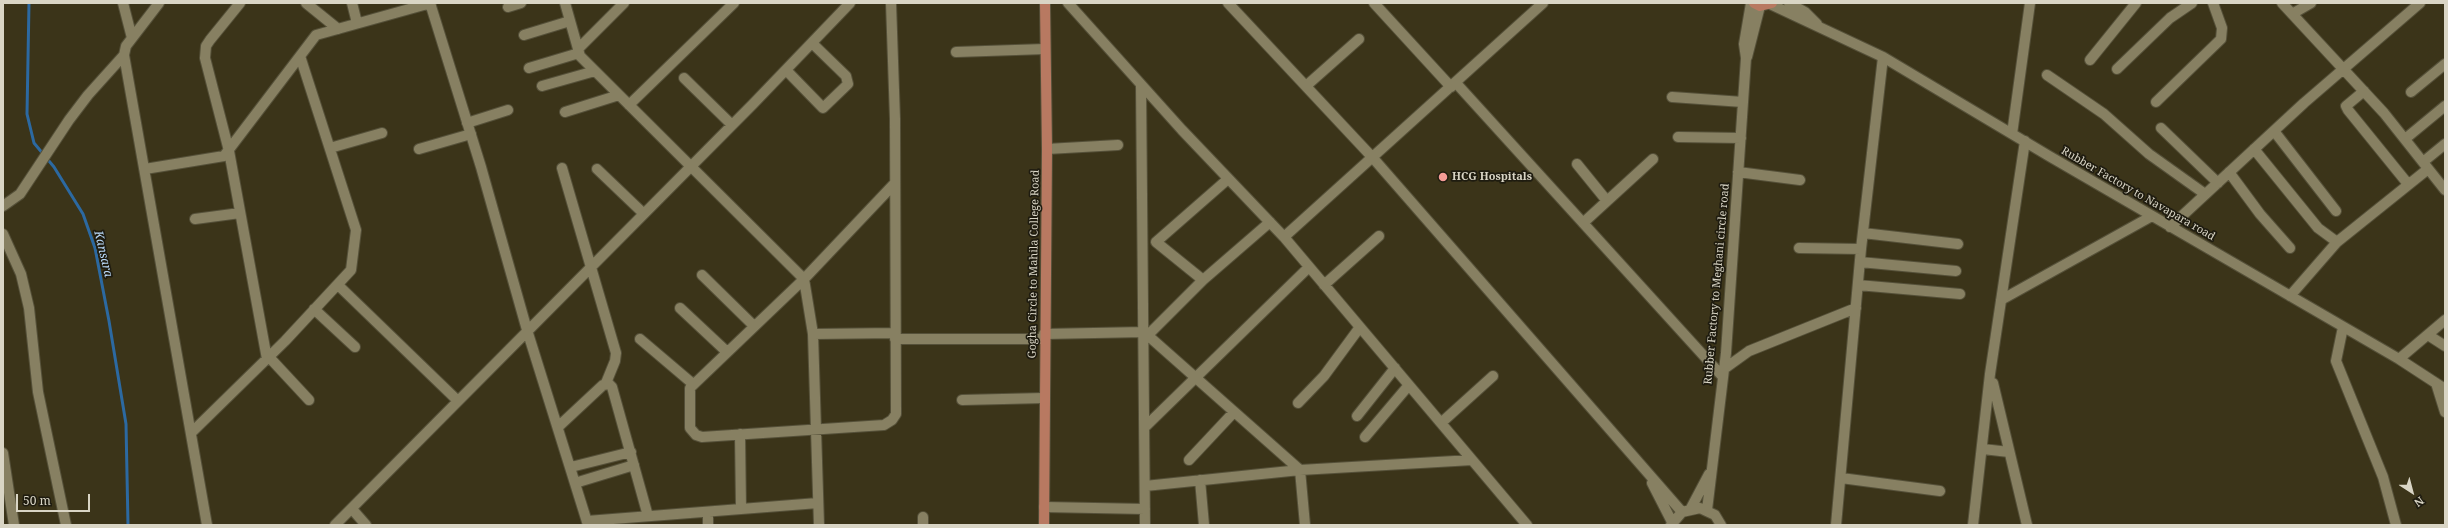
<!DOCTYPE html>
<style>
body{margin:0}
#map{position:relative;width:2448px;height:528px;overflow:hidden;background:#3b3419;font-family:"Noto Serif",serif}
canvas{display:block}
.frame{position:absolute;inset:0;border:4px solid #d9d5c5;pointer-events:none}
.north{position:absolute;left:2392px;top:472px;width:40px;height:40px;-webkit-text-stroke:3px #1f1c10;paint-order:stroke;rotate:144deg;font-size:11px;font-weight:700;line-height:16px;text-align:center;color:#d9d5c5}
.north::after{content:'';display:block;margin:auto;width:14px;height:18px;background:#d9d5c5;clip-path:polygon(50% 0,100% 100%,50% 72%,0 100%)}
.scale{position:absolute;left:16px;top:494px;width:74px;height:18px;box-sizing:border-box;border:2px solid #d9d5c5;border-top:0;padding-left:5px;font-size:12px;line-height:14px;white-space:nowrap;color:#d9d5c5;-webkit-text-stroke:3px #1f1c10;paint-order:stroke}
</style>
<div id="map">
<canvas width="2448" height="528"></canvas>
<div class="frame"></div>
<div class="north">N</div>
<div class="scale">50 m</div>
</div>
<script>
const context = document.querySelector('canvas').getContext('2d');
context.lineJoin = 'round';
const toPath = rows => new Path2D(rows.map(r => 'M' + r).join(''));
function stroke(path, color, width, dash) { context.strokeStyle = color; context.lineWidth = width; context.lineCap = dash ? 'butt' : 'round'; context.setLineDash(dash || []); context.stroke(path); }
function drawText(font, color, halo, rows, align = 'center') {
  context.font = font + ' "Noto Serif",serif'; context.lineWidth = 3.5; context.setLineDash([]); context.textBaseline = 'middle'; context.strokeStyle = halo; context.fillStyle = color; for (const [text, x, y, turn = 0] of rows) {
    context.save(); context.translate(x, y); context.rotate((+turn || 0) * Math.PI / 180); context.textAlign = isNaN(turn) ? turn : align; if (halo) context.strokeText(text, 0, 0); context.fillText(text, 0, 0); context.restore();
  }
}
stroke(toPath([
 [29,3,27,114,34,143,54,167,83,214,95,248,109,321,126,424,128,525]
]), '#2c69a1', 3);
const minor = toPath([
 [123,3,132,38],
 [159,3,126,46,124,55,207,525],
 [240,3,210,40,206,46,205,58,229,151,267,359],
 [306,3,338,29],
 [352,3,357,23],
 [430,3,481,167,527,330,588,525],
 [565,3,580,56,804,279,690,388,690,428,696,435,702,437,884,425,892,420,896,414,895,119,891,3],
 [1068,3,1182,130,1284,237,1527,525],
 [1228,3,1373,158,1682,512],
 [1374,3,1451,87],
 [1789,3,1805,12,1817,24],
 [2282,3,2384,113,2445,190],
 [1770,4,1883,57,2049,156,2399,359,2445,389],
 [508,7,521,3],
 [2292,14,2311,3],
 [524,35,570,21],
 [578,49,624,3],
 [956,52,1045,49],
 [1747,57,1760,6],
 [2090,60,2136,3],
 [529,68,579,53],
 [2117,69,2170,18,2192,3],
 [786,70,823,108,848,84,846,76,812,43],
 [2047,75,2104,114,2149,154,2205,194],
 [684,78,732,125],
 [1456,83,1723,377],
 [1141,85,1145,525],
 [542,86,595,71],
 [1306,86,1359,39],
 [2364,91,2346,106,2348,110,2408,184],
 [2411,92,2445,64],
 [1672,97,1743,102],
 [2156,102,2221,39,2222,28,2213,3],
 [629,105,734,3],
 [565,112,619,95],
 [467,123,508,110],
 [2161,128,2218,183],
 [2274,131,2336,211],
 [2012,134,2030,3],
 [1678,137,1741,138],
 [2405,139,2445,106],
 [330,148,382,133],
 [419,149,471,134],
 [1047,149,1118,145],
 [2254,149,2318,228,2337,242,2428,169],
 [2423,162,2445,144],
 [1577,164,1607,201],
 [562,168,616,353,615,361,606,383],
 [145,169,224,156,316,35,431,3],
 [597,169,643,213],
 [1738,172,1800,180],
 [2229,172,2260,214,2290,248],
 [895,183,804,279,813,334,895,333],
 [3,206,20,194,69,120,88,95,124,55],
 [195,219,240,213],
 [1583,223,1653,159],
 [2170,227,2304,103,2420,3],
 [1863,233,1958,244],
 [3,234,21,274,29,308,38,392,66,525],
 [1284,237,1543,3],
 [1799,248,1861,249],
 [1860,262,1956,271],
 [702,275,754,326],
 [1203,280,1156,242,1228,179],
 [338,285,458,401],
 [1324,285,1379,236],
 [1858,285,1960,294],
 [2290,296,2337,242],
 [2001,300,2152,216],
 [680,308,727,352],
 [314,309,355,347],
 [2343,327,2336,361,2383,477,2396,525],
 [813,334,819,525],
 [1044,334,1144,332,1300,470,1305,525],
 [1148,335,1203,280,1270,222],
 [2428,335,2445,346],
 [640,339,693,384],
 [895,339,1044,339],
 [269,357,309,400],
 [2399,359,2445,320],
 [1724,369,1749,351,1856,308],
 [1993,383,2027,525],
 [2436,383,2445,412],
 [962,400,1044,398],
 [1298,403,1324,376,1360,327],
 [1357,416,1395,368],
 [1441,423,1493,376],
 [558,427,603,385,609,384,612,387,648,516],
 [1145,427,1309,267],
 [191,433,285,341,351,270,356,230,300,56],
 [740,434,741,509],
 [1365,437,1409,385],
 [1983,449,2009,452],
 [3,453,14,525],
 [1189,460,1234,412],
 [571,467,631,452],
 [1841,478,1940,491],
 [1200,480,1204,525],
 [575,483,634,465],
 [1652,483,1672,522],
 [1145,486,1300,470,1472,460],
 [1044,507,1145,509],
 [1691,508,1709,474],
 [352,509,366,525],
 [1707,510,1726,353,1746,58,1744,44,1751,3],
 [708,512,708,525],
 [923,517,923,525],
 [587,521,818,503],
 [335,525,753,104,850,3],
 [1671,525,1682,512,1700,508,1715,515,1721,525],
 [1836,525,1861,249,1883,57],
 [1973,525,1990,374,2025,141]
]);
const major = toPath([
 [1754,3,1760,6,1772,3],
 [1044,525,1047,149,1045,3]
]);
stroke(minor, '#555039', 12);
stroke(major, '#555039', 12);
stroke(minor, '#878062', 10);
stroke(major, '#b87961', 10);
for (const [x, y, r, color] of [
 [1443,177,5,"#f59c96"]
]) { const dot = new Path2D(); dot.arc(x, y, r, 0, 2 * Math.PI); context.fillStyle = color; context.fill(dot); stroke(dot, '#1f1c10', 1.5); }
drawText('bold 11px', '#d9d5c5', '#1f1c10', [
 ["HCG Hospitals",1452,177]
], 'left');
drawText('11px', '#d9d5c5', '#1f1c10', [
 ["Rubber Factory to Navapara road",2138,194,30],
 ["Gogha Circle to Mahila College Road",1034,264,-89],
 ["Rubber Factory to Meghani circle road",1717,284,-85]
]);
drawText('italic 12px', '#b7d6f6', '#1f1c10', [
 ["Kansara",103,254,77]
]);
</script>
